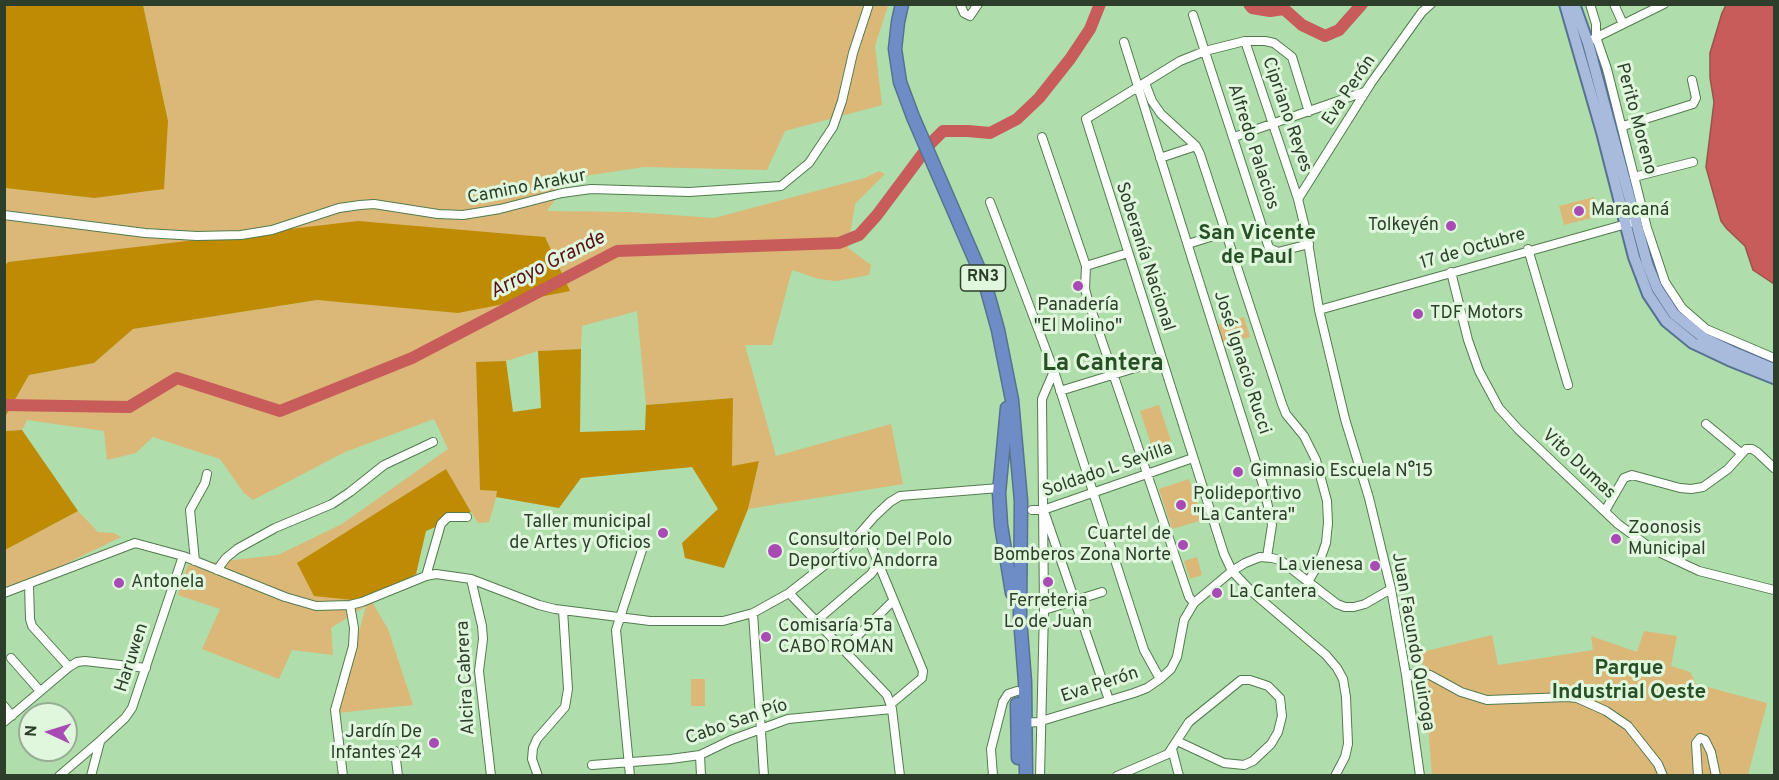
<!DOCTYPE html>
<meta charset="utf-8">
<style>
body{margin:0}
#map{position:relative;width:1779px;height:780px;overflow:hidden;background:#afddab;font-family:Overpass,sans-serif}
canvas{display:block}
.frame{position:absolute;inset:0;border:6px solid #2d3f2b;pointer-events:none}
.north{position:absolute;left:18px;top:702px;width:60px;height:60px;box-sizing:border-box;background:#e0f7dd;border:2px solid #98ad96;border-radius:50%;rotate:274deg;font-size:16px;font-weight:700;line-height:24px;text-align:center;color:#2d3f2b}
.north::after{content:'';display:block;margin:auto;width:21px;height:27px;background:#a84bb5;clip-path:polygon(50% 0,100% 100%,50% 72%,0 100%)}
</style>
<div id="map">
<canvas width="1779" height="780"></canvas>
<div class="frame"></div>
<div class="north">N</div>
</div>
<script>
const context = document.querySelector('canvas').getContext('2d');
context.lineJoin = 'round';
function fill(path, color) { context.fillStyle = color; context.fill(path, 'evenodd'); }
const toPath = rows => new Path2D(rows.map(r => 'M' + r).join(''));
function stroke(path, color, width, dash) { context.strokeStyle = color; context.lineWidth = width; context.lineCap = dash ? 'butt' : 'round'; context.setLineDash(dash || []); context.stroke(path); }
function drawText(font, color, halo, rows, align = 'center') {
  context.font = font + ' Overpass,sans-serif'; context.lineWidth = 6; context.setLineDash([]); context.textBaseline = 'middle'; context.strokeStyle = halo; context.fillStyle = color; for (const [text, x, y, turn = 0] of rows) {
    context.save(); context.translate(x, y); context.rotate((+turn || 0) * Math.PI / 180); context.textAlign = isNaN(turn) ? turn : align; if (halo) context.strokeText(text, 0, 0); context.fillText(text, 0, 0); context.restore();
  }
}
fill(toPath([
 [143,5,888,5,875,46,882,105,785,131,767,170,644,167,571,178,547,211,631,212,714,218,865,178,879,171,885,174,855,204,848,248,871,265,869,275,837,281,819,279,792,270,772,345,745,345,776,456,891,424,903,484,748,509,759,461,732,467,733,398,646,405,637,311,582,326,581,349,538,351,506,361,476,363,480,489,498,491,489,522,478,523,445,469,372,602,388,629,413,705,337,713,366,606,331,628,333,655,292,650,279,679,202,649,220,609,178,595,188,565,278,555,342,524,448,449,434,419,345,452,253,500,244,493,220,459,153,437,136,453,107,460,104,431,27,420,22,430,5,431,5,417,29,375,94,363,133,329,317,300,373,304,141,248,8,262,5,267,5,188,94,198,168,121],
 [1594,197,1599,216,1564,225,1559,206],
 [1244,317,1250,337,1222,345,1216,325],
 [1159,405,1171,441,1152,447,1140,411],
 [1189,479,1203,520,1172,529,1159,489],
 [78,511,98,532,114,533,121,537,37,578,5,587,5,550],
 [1197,557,1202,575,1190,579,1184,561],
 [1644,631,1677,636,1671,666,1690,672,1696,684,1767,703,1748,775,1432,775,1422,652,1492,635,1498,665,1593,650,1591,636,1637,652],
 [691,679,705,679,705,706,691,706]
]), '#dbb877');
fill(toPath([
 [5,4,143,5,168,121,164,189,94,198,5,188],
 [358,221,545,237,570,291,458,313,317,300,133,329,94,363,29,375,5,417,4,267,8,262],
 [581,349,580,432,645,430,646,405,733,398,732,466,759,461,748,509,724,568,685,558,682,543,718,509,692,467,581,478,559,508,496,497,497,491,480,490,476,362,506,361,513,412,541,408,538,351],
 [22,430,78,511,5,550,5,431],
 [446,469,471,512,426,531,416,574,372,602,314,596,297,563]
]), '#be8b02');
const water = toPath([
 [1726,5,1774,5,1774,284,1753,270,1745,246,1727,229,1721,221,1706,167,1714,102,1710,78,1710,53,1722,13,1726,5]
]);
fill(water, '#c75c5b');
stroke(water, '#99534d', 1.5);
stroke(toPath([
 [1249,4,1252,8,1270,11,1284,9,1302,25,1325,36,1339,30,1362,4],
 [4,405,129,407,177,378,280,411,412,358,617,251,839,243,859,235,877,215,930,144,943,131,968,131,990,133,1017,119,1039,98,1070,59,1090,29,1100,4]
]), '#c75c5b', 12);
const minor = toPath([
 [960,4,964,13,970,16,978,4],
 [1590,4,1596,24,1596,37,1607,69,1647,228,1665,282,1682,308,1706,329,1774,358],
 [1614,4,1623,24],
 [1193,15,1269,248,1278,252,1309,244],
 [1593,39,1664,4],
 [1245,41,1298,199,1307,236,1319,310,1345,419,1369,498,1391,589,1406,675,1420,776],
 [1124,42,1264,488,1272,525,1267,557],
 [1145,83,1152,101,1161,114,1196,146,1200,154,1282,404,1286,414,1304,436,1316,460,1327,501,1328,523,1326,543,1319,563,1308,582],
 [1309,112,1292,57,1274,43,1265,41,1245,41,1205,51,1180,61,1086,119,1224,554,1232,571,1251,591,1326,655,1337,668,1343,679,1346,697,1348,744,1345,757,1335,776],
 [1623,126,1693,104,1696,98,1692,80],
 [1042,137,1086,266,1085,289,1088,300,1189,597,1194,603],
 [1234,137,1364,92],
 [1160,158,1196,146],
 [1634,177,1693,162],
 [1298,199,1371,83,1422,12,1431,4],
 [990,202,1054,371,1144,650,1160,679],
 [4,215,145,233,197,236,241,235,272,230,339,208,360,205,374,204,438,214,463,215,500,209,562,193,591,189,689,192,781,186,809,163,833,127,842,101,853,53,869,4],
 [1188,244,1226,232],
 [1528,249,1568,385],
 [1086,266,1128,253],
 [1451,272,1468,340,1479,371,1499,408,1518,429,1618,524,1652,549,1699,571,1774,590],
 [1319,310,1630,223],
 [1060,391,1161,360],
 [1706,424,1741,453],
 [1032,510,1043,510,1193,458],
 [1605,511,1624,478,1632,475,1680,488,1691,489,1703,487,1728,469,1746,449,1752,449,1757,452,1774,468],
 [1045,514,1109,700],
 [861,534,870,543,923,671,922,678,891,704],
 [195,561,190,510,205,483,207,474],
 [217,570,226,558,237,549,275,528,332,504,350,492,384,465,433,442],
 [426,576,441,524,448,517,467,517],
 [471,579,482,626,483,639,479,671,491,776],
 [29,584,30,619,32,626,69,667],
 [4,593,135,543,183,556,285,597,316,606,350,605,362,602,426,576,436,574,471,579,539,605,555,609,650,621,723,621,753,613,789,593,849,546,875,516,890,502,900,496,999,488],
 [789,593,887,695,892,709,900,776],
 [1044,610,1102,592],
 [753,613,764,776],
 [815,622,871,574,878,564],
 [843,650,893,601],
 [11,658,40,691],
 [1406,675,1420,673,1430,675,1461,692,1487,700,1567,697,1577,698,1606,711,1628,726,1658,764,1663,776],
 [4,706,12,716],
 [4,722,69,667,77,662,85,661,146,668],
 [1023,723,1038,722,1134,693,1147,688,1160,679,1171,669,1177,657,1184,620,1194,603,1232,571,1245,563,1260,557,1272,558,1280,560,1337,604,1345,607,1354,607,1365,604,1391,589],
 [1172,749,1179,776],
 [395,751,398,776],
 [700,755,701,776],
 [592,765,671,759,700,755,731,740,788,719,892,709],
 [59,776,100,741,125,718,132,708,183,556],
 [91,776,100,742],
 [343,776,335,710,353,646,354,628,350,605],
 [538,776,532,759,533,748,537,739,565,707,568,689,563,610],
 [630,776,616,630,642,550],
 [993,776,991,749,1003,702,1008,694,1017,691],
 [1040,776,1044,610,1042,399,1054,371],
 [1117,776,1168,754,1189,722,1241,680,1250,680,1268,686,1280,698,1282,716,1278,732,1271,744,1253,761,1244,765,1224,763,1177,741],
 [1698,776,1696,743,1700,738,1705,740,1711,752,1716,776]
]);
const major = toPath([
 [1565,4,1602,132,1634,257,1648,294,1666,321,1693,343,1729,360,1774,378],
 [1574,4,1588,43,1647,263,1657,288,1674,314,1704,338,1731,351,1774,369]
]);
const highway = toPath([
 [902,4,898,22,895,49,900,82,913,117,985,283,998,330,1012,400,1021,501,1020,618,1025,682,1026,776],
 [1007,408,999,493,1001,525,1012,593],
 [1017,704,1018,758]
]);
stroke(minor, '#527c4e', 10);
stroke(major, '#577290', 14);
stroke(highway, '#577290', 15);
stroke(minor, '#fff', 8);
stroke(major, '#a8bbdd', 10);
stroke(highway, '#6e8dc6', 12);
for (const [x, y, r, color] of [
 [1579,211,6,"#a84bb5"],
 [1451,226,6,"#a84bb5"],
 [1078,286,6,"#a84bb5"],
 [1418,314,6,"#a84bb5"],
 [1238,472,6,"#a84bb5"],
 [1181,505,6,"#a84bb5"],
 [663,533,6,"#a84bb5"],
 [1616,539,6,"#a84bb5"],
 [1183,545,6,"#a84bb5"],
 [775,551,8,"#a84bb5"],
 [1375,566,6,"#a84bb5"],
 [1048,582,6,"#a84bb5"],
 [119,583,6,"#a84bb5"],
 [1217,593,6,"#a84bb5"],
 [766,637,6,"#a84bb5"],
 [434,743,6,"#a84bb5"]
]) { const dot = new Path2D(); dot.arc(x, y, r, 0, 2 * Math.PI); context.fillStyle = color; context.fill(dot); stroke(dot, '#e0f7dd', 2); }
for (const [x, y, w] of [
 [983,278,45]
]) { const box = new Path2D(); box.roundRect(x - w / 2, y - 13, w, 26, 4.5); context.fillStyle = '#e0f7dd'; context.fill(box); stroke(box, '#2d3f2b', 1.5); }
drawText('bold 16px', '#2d3f2b', null, [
 ["RN3",983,278]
]);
drawText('18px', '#2d3f2b', '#e0f7dd', [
 ["Eva Perón",1350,91,-56],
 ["Cipriano Reyes",1286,115,71],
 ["Perito Moreno",1635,119,75],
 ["Alfredo Palacios",1252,147,72],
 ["Camino Arakur",527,188,-11],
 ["17 de Octubre",1473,250,-16],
 ["Soberanía Nacional",1144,257,72],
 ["José Ignacio Rucci",1241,363,72],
 ["Vito Dumas",1578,465,43],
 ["Soldado L Sevilla",1108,471,-19],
 ["Juan Facundo Quiroga",1412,642,80],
 ["Haruwen",133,658,-72],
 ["Alcira Cabrera",467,678,-93],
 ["Eva Perón",1100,686,-18],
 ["Cabo San Pío",737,723,-19]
]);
drawText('18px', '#2d3f2b', '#e0f7dd', [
 ["Maracaná",1591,211],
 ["Tolkeyén",1439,226,"right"],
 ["Panadería",1078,306,"center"],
 ["\"El Molino\"",1078,327,"center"],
 ["TDF Motors",1430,314],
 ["Gimnasio Escuela N°15",1250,472],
 ["Polideportivo",1193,495],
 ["\"La Cantera\"",1193,516],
 ["Taller municipal",651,523,"right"],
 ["de Artes y Oficios",651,544,"right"],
 ["Zoonosis",1628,529],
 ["Municipal",1628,550],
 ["Cuartel de",1171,535,"right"],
 ["Bomberos Zona Norte",1171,556,"right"],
 ["Consultorio Del Polo",788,541],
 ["Deportivo Andorra",788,562],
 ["La vienesa",1363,566,"right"],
 ["Antonela",131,583],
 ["La Cantera",1229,593],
 ["Ferreteria",1048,602,"center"],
 ["Lo de Juan",1048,623,"center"],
 ["Comisaría 5Ta",778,627],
 ["CABO ROMAN",778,648],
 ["Jardín De",422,733,"right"],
 ["Infantes 24",422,754,"right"]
], 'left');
drawText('italic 20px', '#561015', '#e0f7dd', [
 ["Arroyo Grande",548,266,-27]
]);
drawText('bold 21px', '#285025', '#e0f7dd', [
 ["San Vicente",1257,235],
 ["de Paul",1257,259],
 ["Parque",1629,670],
 ["Industrial Oeste",1629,694]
]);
drawText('bold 24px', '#285025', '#e0f7dd', [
 ["La Cantera",1103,365]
]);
</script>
